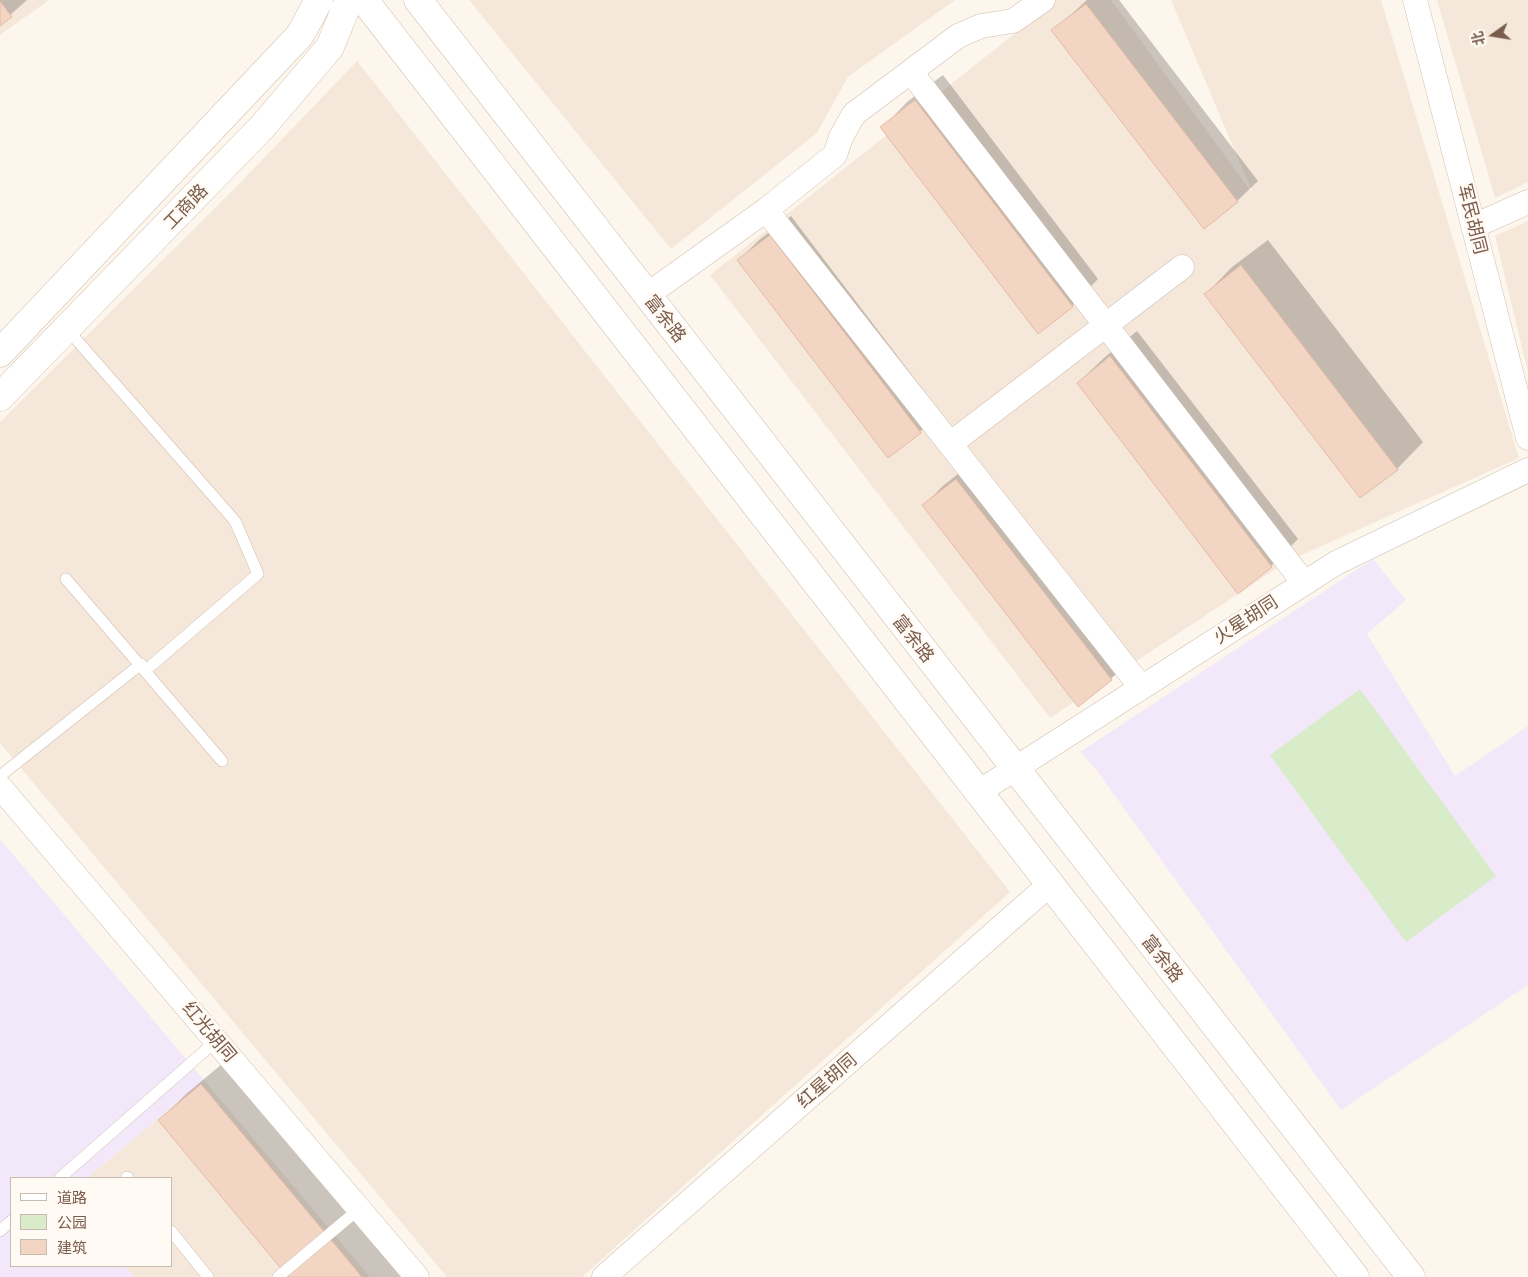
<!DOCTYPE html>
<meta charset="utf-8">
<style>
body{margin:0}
#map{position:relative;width:1528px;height:1277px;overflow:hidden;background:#fdf6ec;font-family:Inter,"Noto Sans SC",sans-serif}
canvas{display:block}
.legend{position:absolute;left:10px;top:1177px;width:162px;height:90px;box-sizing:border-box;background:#fffaf3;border:1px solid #cabbb1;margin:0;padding:6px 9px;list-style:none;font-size:15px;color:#7a5c4d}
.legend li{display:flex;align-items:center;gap:10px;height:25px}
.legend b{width:25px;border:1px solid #cabbb1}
.north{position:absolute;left:1468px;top:10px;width:50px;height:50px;-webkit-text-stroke:4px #fffaf3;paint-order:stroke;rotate:257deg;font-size:14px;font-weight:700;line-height:20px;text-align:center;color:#7a5c4d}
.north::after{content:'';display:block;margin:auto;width:18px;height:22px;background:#7a5c4d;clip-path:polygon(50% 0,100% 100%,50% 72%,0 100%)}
</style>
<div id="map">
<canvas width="1528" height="1277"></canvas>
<ul class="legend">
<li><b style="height:6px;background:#fff"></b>道路</li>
<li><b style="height:14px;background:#d8ecc9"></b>公园</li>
<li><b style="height:14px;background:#f3d5c3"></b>建筑</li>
</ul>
<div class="north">北</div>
</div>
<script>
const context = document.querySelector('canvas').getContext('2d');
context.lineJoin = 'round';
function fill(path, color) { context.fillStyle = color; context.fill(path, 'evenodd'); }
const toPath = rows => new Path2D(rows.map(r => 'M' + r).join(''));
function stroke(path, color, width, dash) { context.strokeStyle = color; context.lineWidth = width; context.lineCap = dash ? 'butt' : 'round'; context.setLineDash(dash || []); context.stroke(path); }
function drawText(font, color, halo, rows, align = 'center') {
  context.font = font + ' Inter,"Noto Sans SC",sans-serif'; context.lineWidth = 5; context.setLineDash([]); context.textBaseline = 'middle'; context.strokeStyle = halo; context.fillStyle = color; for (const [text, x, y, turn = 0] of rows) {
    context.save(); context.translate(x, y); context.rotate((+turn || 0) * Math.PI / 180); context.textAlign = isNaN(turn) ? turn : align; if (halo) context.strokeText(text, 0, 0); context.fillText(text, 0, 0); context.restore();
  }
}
fill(toPath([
 [0,0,49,0,0,35],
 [469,0,955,0,848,77,817,133,671,249],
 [1057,0,1111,0,1253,194,1171,0,1381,0,1519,458,1288,561,1050,718,710,275],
 [1437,0,1528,0,1528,182,1495,198],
 [357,61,1010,892,582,1277,447,1277,0,743,0,422,238,185],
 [1528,221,1528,372,1495,236],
 [204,1080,370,1277,134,1277,125,1266,171,1266,171,1178,87,1178]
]), '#f5e8da');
fill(toPath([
 [1373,559,1406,600,1367,634,1455,776,1528,726,1528,985,1341,1110,1095,768,1080,752],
 [0,839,204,1080,87,1178,11,1178,11,1266,125,1266,134,1277,0,1277]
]), '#f3e8fa');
fill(toPath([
 [1360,689,1496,876,1406,942,1270,755]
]), '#d8ecc9');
fill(toPath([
 [0,0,27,0,0,24],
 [1087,0,1119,0,1258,181,1237,201,1204,227,1053,31],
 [943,75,1098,279,1072,306,882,128,908,101],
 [791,216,940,412,920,432,739,260,759,240],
 [1268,240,1423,442,1397,469,1206,294,1232,267],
 [1137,331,1298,539,1271,566,1238,592,1078,383,1105,357],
 [977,459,1131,659,1111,679,924,505,944,485],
 [228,1059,410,1277,290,1277,160,1120,186,1094]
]), '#0003');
const building = toPath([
 [0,1,12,17,0,26,0,1],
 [1086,4,1238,202,1204,229,1051,30,1086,4],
 [915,100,1073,307,1038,334,880,127,915,100],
 [770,235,921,433,888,458,737,260,770,235],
 [1241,265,1398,470,1360,498,1204,294,1241,265],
 [1110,356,1272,567,1238,594,1077,383,1110,356],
 [956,479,1112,680,1078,707,922,505,956,479],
 [201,1084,362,1277,288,1277,158,1120,201,1084]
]);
fill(building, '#f3d5c3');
stroke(building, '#e6bba3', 1);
const service = toPath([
 [67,329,235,521,258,574,146,670],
 [66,579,222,761],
 [0,776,141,664],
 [127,1177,128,1178],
 [60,1178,216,1041],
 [0,1231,11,1221],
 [171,1231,208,1277],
 [278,1277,359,1209]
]);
const minor = toPath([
 [1415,0,1528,438],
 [911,72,1304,583],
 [766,210,1141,687],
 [1474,226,1528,202],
 [647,295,766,210,835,155,841,137,854,114,958,36,981,26,1013,21,1043,0],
 [950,444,1182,267],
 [0,787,417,1277],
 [977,793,1336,563,1528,470],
 [604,1277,1049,885]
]);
const tertiary = toPath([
 [364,0,1355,1277],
 [418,0,1411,1277]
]);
const secondary = toPath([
 [0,353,300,35,319,0],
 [0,397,264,125,330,47,349,0]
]);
stroke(service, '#d1beb0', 12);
stroke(minor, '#d1beb0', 25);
stroke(tertiary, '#d1beb0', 29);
stroke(secondary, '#d6c0b0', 29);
stroke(service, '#fff', 11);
stroke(minor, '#fff', 24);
stroke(tertiary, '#fff', 28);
stroke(secondary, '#fff', 28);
drawText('18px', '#7a5c4d', '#fffaf3', [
 ["工商路",186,207,-46],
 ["军民胡同",1472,219,76],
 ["富余路",665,319,52],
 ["火星胡同",1246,620,-33],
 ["富余路",913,639,52],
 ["富余路",1162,959,52],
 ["红光胡同",209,1032,50],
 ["红星胡同",827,1081,-41]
]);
</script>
